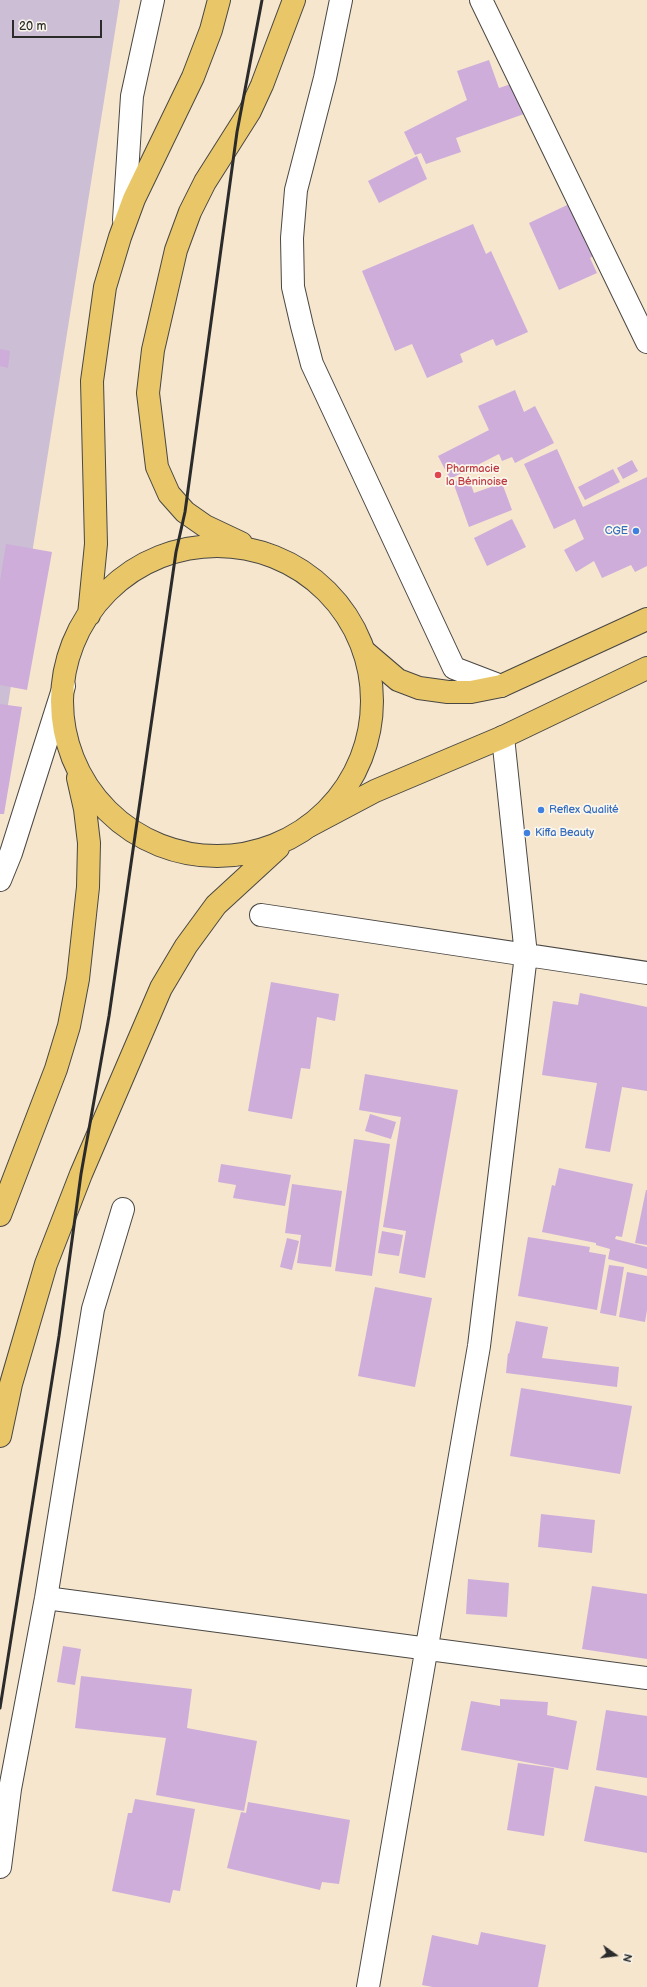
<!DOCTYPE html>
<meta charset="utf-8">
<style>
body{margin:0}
#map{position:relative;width:647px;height:1987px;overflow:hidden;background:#f6e6ce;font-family:"Balsamiq Sans",sans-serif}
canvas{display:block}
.north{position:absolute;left:595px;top:1935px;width:40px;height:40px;-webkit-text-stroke:3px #fbf7ec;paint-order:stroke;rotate:104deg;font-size:11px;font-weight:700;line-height:16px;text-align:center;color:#2b2b2b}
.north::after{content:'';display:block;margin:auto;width:14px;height:18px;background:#2b2b2b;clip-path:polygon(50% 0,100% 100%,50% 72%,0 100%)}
.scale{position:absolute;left:12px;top:20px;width:90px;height:18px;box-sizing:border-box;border:2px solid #2b2b2b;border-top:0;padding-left:5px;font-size:12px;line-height:14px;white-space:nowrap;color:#2b2b2b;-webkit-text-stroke:3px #fbf7ec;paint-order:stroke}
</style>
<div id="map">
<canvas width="647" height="1987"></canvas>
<div class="north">N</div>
<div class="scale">20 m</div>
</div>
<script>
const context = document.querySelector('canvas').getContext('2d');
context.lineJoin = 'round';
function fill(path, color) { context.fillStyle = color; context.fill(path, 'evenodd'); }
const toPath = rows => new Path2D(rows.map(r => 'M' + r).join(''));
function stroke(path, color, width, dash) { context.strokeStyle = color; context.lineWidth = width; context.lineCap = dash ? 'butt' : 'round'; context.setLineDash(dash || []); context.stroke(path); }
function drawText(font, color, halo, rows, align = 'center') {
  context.font = font + ' "Balsamiq Sans",sans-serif'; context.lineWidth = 3.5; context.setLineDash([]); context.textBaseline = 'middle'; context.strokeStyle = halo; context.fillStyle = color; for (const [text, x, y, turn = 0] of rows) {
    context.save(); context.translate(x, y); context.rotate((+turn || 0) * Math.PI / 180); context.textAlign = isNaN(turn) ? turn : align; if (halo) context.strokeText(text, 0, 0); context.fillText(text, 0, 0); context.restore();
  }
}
fill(toPath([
 [0,0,120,0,0,755]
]), '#ccbed4');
fill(toPath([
 [489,60,499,88,514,83,524,114,456,138,461,152,426,164,421,153,415,155,404,132,467,100,457,71],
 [417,156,427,179,379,203,368,181],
 [582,198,594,255,590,258,597,273,559,290,529,223],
 [473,224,486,254,491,251,528,332,496,346,493,339,460,354,463,362,427,378,412,344,395,351,362,271],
 [0,349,10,351,8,368,0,366],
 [515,390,524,412,535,406,554,443,515,463,512,457,502,461,499,454,450,479,438,456,489,430,478,406],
 [557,449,583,507,647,477,647,566,635,572,631,565,602,578,594,561,576,572,564,550,584,539,575,519,554,529,524,464],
 [632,460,638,471,623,479,617,468],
 [613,469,620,482,585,500,578,487],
 [468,477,474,493,502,483,512,510,469,527,453,482],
 [512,519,526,547,487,566,474,538],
 [6,544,52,552,27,690,0,685,0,581],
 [0,704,22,707,4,814,0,814],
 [271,982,339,994,335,1021,317,1017,310,1069,301,1068,292,1119,248,1111],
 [580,993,647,1007,647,1091,622,1087,610,1152,585,1148,597,1083,542,1075,553,1001,578,1005],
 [365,1074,458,1090,425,1278,399,1273,406,1231,383,1227,401,1117,359,1110],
 [370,1114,396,1122,391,1139,365,1131],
 [354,1139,390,1144,372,1276,335,1271],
 [221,1164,291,1175,285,1206,233,1198,236,1185,218,1182],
 [559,1168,633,1184,622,1237,616,1236,615,1239,647,1247,647,1269,608,1259,610,1249,596,1245,596,1243,542,1232,552,1185,555,1186],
 [292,1184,342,1191,331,1267,297,1263,301,1235,285,1233],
 [646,1190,647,1190,647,1245,635,1243],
 [382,1231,403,1235,399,1256,378,1253],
 [528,1237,590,1247,589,1252,606,1255,597,1310,518,1296],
 [287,1238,299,1241,292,1270,280,1267],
 [609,1265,624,1267,616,1316,600,1313],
 [627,1272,647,1276,647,1310,645,1322,619,1317],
 [375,1287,432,1298,415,1387,358,1376],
 [516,1321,548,1327,542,1358,619,1367,617,1387,506,1373,508,1353,509,1354],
 [521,1388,632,1406,620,1474,510,1456],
 [541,1514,595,1520,592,1553,538,1547],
 [468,1579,509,1583,507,1617,466,1614],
 [592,1586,647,1594,647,1659,582,1649],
 [63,1646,81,1649,75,1685,57,1682],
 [81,1676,192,1689,187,1728,257,1741,244,1811,156,1795,166,1738,75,1728],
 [500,1699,548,1702,547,1715,577,1721,568,1770,461,1750,471,1701,500,1706],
 [606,1710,647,1716,647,1778,596,1770],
 [518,1763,554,1768,544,1836,507,1830],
 [595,1786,647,1796,647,1853,584,1841],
 [135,1799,195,1809,180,1891,173,1890,170,1903,112,1891,128,1813,132,1813],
 [248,1802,350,1820,339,1884,322,1882,320,1890,227,1868,241,1812,246,1813],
 [481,1932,546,1945,538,1987,433,1987,422,1985,432,1935,478,1945]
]), '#ceaddb');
const minor = toPath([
 [341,0,325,78,296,190,292,238,293,287,302,326,312,364,454,668,501,686],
 [481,0,647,342],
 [124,220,132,96,153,0],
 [0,880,11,853,64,686],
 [261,915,647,973],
 [46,1598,647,1678],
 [0,1867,10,1789,46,1598,93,1309,123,1209],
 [368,1987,479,1346,526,955,503,737]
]);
const major = toPath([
 [364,651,398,680,419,688,448,692,471,692,501,686,647,619],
 [309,826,375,791,503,737,647,668]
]);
const highway = toPath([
 [241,543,205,526,185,512,169,494,157,467,148,393,153,350,176,250,190,212,205,182,250,111,262,85,294,0],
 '62 701a155 155 0 1 1 310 0a155 155 0 1 1-310 0Z',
 [89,615,96,544,92,381,105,287,120,237,134,199,193,77,211,30,219,0],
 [0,1215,56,1069,69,1026,78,979,88,887,89,843,85,809,78,778],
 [0,1436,11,1384,46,1264,81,1174,161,988,186,946,216,905,278,848]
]);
stroke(minor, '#494743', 24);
stroke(major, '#494743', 24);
stroke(highway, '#494743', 24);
stroke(minor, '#fff', 22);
stroke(major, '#e9c769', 22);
stroke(highway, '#e9c769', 22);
stroke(toPath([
 [0,1708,59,1336,81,1174,109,1016,176,552,185,512,237,132,262,0]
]), '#2b2b2b', 3);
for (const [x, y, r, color] of [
 [438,475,4,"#e0444e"],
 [636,531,4,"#3f7fe0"],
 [541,810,4,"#3f7fe0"],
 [527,833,4,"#3f7fe0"]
]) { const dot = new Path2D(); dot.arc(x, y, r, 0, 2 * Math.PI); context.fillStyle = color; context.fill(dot); stroke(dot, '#fbf7ec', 1.5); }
drawText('11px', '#be3a42', '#fbf7ec', [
 ["Pharmacie",446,469],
 ["la Béninoise",446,482]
], 'left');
drawText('11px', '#366cbe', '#fbf7ec', [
 ["CGE",628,531,"right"],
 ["Reflex Qualité",549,810],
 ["Kiffa Beauty",535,833]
], 'left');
</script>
